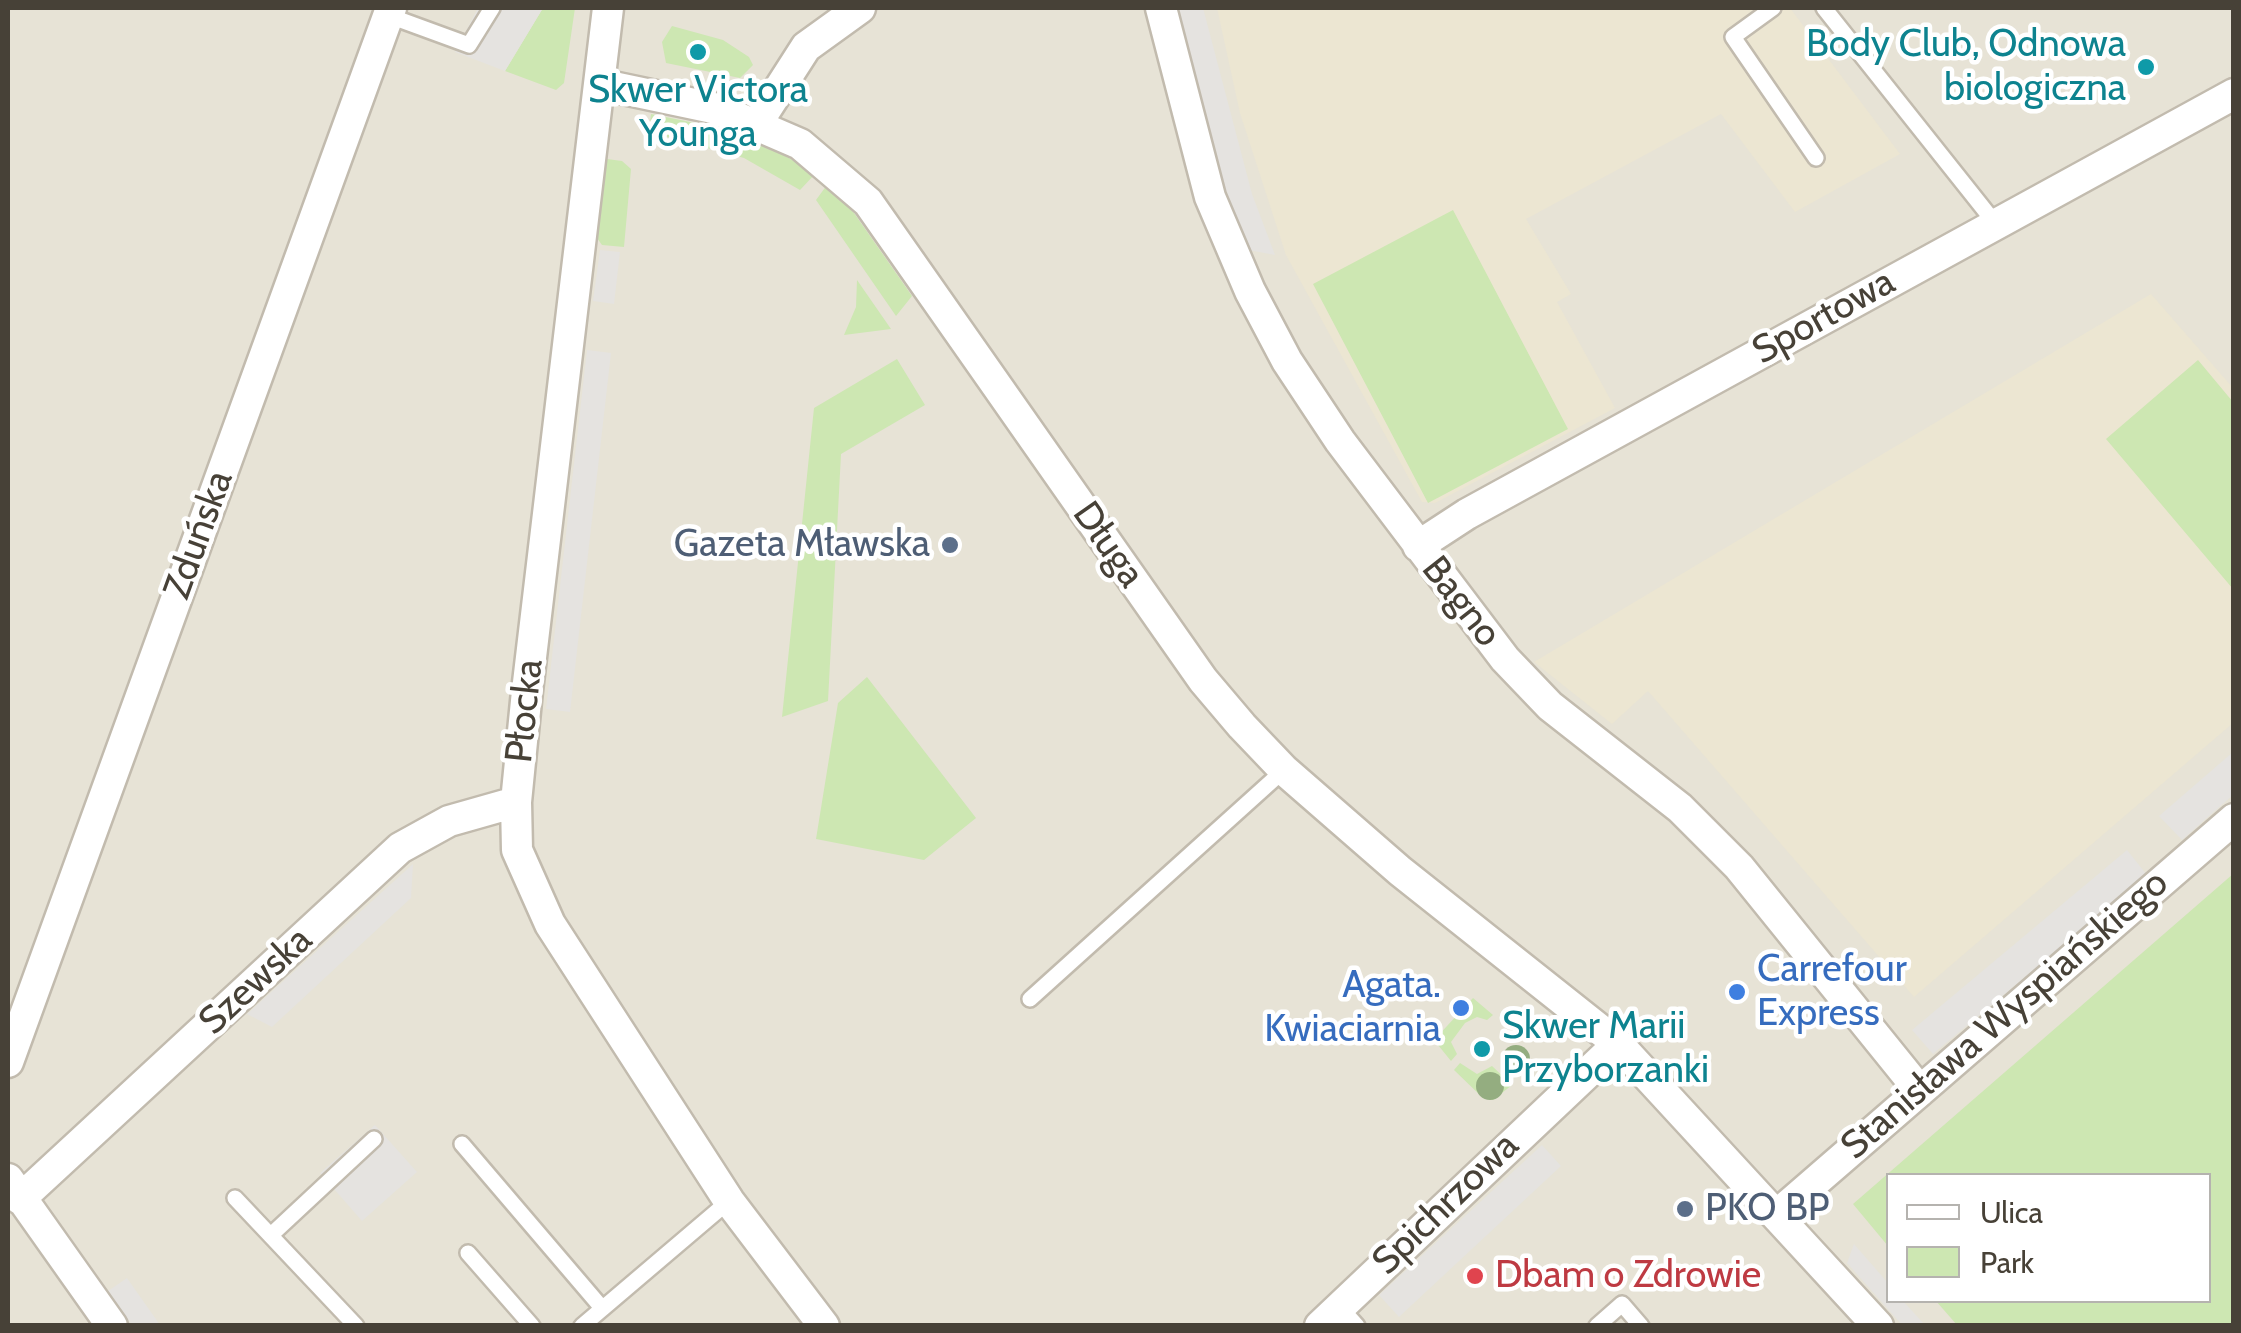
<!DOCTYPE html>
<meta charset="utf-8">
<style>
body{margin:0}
#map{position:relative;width:2241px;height:1333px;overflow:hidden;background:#f4f0e8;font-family:Cabin,sans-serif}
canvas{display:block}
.frame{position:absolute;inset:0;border:10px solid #474137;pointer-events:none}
.legend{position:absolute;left:1886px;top:1173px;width:325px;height:130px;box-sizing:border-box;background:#fff;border:2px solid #b5b3af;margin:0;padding:12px 18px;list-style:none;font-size:30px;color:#474137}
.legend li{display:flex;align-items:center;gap:20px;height:50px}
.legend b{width:50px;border:2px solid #b5b3af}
</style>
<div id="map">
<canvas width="2241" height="1333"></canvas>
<div class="frame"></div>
<ul class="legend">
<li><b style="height:12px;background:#fff"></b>Ulica</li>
<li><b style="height:28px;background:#cde7b2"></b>Park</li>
</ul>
</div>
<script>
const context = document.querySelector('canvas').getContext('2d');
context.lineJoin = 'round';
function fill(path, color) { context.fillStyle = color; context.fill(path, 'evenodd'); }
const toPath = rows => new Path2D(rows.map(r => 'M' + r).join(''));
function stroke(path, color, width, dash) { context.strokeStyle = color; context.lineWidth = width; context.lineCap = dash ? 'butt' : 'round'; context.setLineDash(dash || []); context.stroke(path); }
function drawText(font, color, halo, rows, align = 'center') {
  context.font = font + ' Cabin,sans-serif'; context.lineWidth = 9; context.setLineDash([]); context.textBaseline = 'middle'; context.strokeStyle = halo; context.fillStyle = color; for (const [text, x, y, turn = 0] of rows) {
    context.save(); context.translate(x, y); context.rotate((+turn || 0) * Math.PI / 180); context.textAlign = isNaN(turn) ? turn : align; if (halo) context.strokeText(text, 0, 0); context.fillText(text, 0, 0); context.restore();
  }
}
fill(toPath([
 [8,8,2233,8,2233,1325,8,1326],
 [1888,1176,2208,1176,2208,1300,1888,1300]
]), '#e7e3d6');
fill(toPath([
 [1217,8,1790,8,1900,154,1795,212,1721,114,1526,219,1571,294,1557,302,1615,408,1435,503,1422,502,1286,255,1240,113],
 [2151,294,2233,388,2233,723,1914,997,1648,691,1612,724,1534,662]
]), '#ece6d2');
fill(toPath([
 [543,8,575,8,564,83,556,90,505,71],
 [672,26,723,40,749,57,753,65,740,78,666,63,662,42],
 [651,114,729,130,779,152,815,174,800,190,744,158,649,132],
 [607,159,622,161,631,169,624,247,602,245,597,238],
 [827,185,854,213,912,296,896,316,816,200],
 [1453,210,1568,429,1428,503,1313,284],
 [857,280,891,329,844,335,856,307],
 [897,359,925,405,841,454,828,701,782,717,814,408],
 [2198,360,2233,402,2233,589,2106,439],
 [867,677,976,818,924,860,816,839,838,703],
 [2233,874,2233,1325,1957,1325,1936,1301,2208,1300,2208,1176,1888,1176,1888,1246,1853,1204],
 [1473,998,1493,1015,1487,1020,1477,1017,1465,1023,1451,1042,1457,1054,1451,1061,1434,1040],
 [1460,1063,1477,1074,1492,1066,1512,1085,1493,1100,1483,1098,1454,1070]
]), '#cde7b2');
fill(toPath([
 [478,8,543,8,505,71,455,52],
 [1175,8,1203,8,1252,194,1275,255,1243,249,1222,189],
 [600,250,620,252,614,304,593,301],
 [587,350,611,353,570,712,546,709],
 [2233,752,2233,795,2182,840,2159,816],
 [2127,850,2147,875,1933,1054,1912,1030],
 [413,864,411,898,272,1027,247,1014],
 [375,1125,417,1172,362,1221,320,1173],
 [1542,1145,1561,1166,1399,1317,1379,1295],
 [1854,1244,1888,1283,1888,1300,1903,1301,1925,1325,1902,1325,1847,1263],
 [127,1278,160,1325,132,1325,108,1291]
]), '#e5e3e0');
const lane = toPath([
 [1773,8,1733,37,1816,158],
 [1824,8,1995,223],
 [387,15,469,45,492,8],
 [1030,999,1284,770],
 [462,1144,602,1308],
 [235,1198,356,1326],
 [271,1235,374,1139],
 [468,1253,532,1326],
 [1340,1307,1357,1326],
 [582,1326,729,1201],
 [1597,1326,1622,1304,1641,1326]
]);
const street = toPath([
 [608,8,527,691,516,802,517,850,550,924,729,1201,824,1326],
 [1161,8,1210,197,1250,291,1287,361,1340,441,1505,659,1550,706,1680,808,1739,867,1920,1091],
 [599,84,713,108,756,125,800,144,868,202,1203,680,1242,726,1284,770,1400,871,1618,1044,1878,1326],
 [756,125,806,47,860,8],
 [1418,546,1467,514,2234,94],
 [8,1062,391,8],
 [8,1179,112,1326],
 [20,1199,400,848,449,821,516,802],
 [1779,1213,2234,819],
 [1320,1326,1618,1044]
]);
stroke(lane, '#c2bbae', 20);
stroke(street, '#c2bbae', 35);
stroke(lane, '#fff', 15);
stroke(street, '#fff', 30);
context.fillStyle = '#94ad80';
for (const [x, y] of [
 [1516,1059],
 [1490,1086]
]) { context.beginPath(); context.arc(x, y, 14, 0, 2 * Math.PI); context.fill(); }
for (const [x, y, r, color] of [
 [698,52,10,"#0f9aa8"],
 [2146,67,10,"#0f9aa8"],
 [950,545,10,"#5c6f8a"],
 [1737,992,10,"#3f7fe0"],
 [1461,1008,10,"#3f7fe0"],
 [1482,1049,10,"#0f9aa8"],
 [1685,1209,10,"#5c6f8a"],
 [1475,1276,10,"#e0444e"]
]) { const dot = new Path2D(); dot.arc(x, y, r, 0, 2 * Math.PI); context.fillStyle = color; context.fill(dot); stroke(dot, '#fff', 4); }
drawText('38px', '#0d838f', '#fff', [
 ["Body Club, Odnowa",2126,45],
 ["biologiczna",2126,89],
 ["Skwer Victora",698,91,"center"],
 ["Younga",698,135,"center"],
 ["Skwer Marii",1502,1027,"left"],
 ["Przyborzanki",1502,1071,"left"]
], 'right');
drawText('38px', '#474137', '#fff', [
 ["Sportowa",1824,317,-29],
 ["Zduńska",199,535,-70],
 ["Długa",1108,545,55],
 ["Bagno",1461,602,52],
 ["Płocka",525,711,-84],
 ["Szewska",256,981,-43],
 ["Stanisława Wyspiańskiego",2005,1015,-41],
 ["Spichrzowa",1446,1204,-44]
]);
drawText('38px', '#4e5e75', '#fff', [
 ["Gazeta Mławska",930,545],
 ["PKO BP",1705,1209,"left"]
], 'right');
drawText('38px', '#366cbe', '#fff', [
 ["Carrefour",1757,970],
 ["Express",1757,1014],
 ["Agata.",1441,986,"right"],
 ["Kwiaciarnia",1441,1030,"right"]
], 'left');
drawText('38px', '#be3a42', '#fff', [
 ["Dbam o Zdrowie",1495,1276]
], 'left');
</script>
